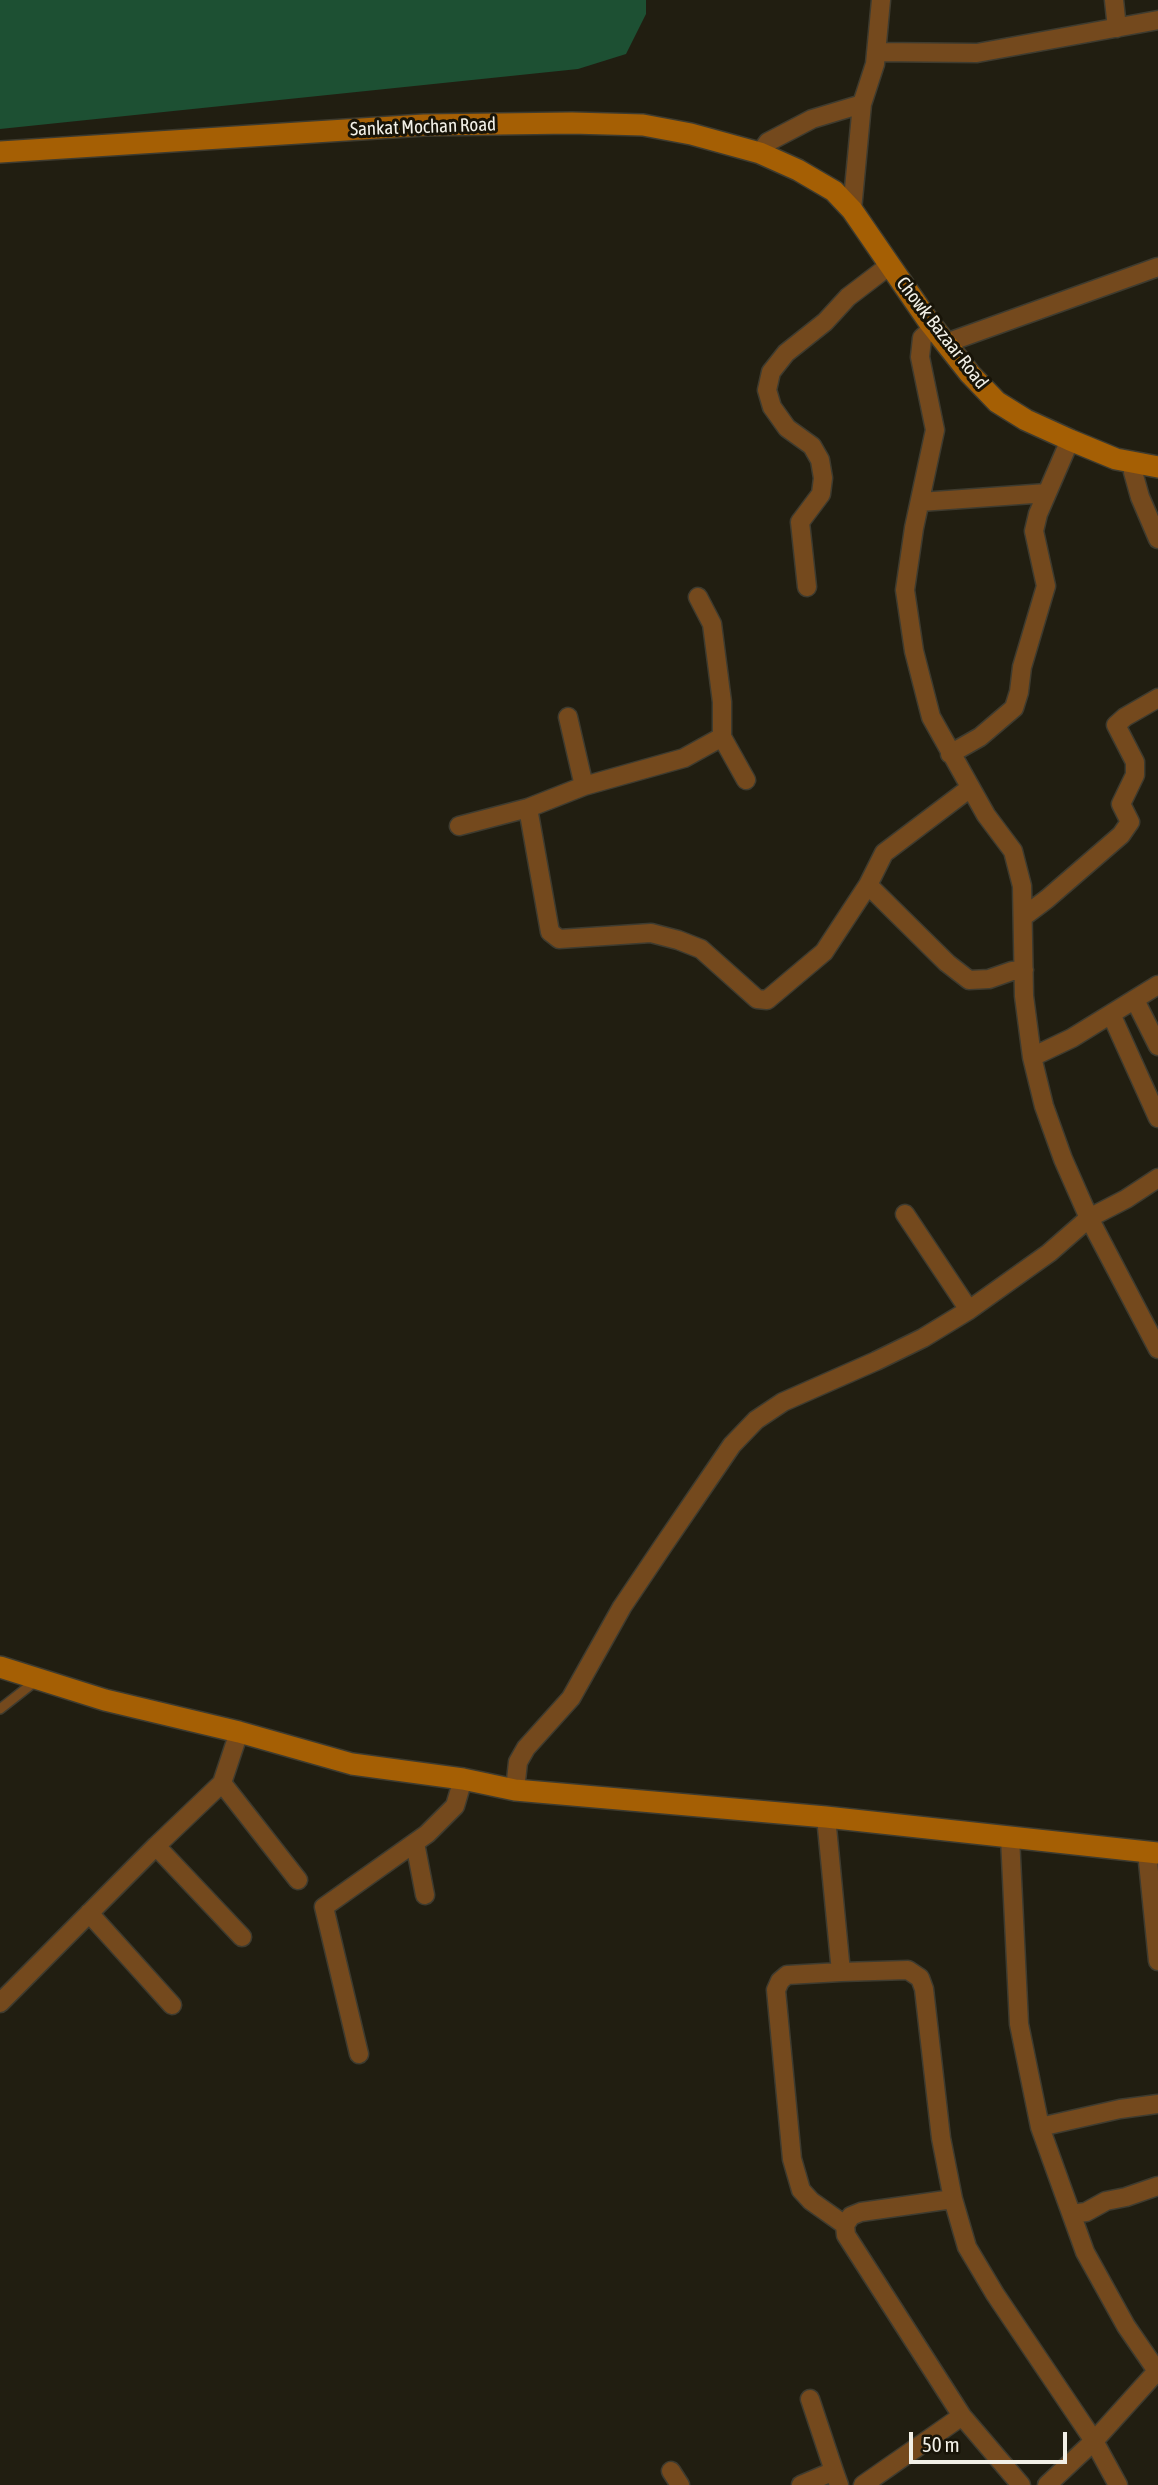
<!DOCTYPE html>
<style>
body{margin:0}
#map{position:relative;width:1158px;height:2485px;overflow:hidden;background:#211e11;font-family:"Asap Condensed",sans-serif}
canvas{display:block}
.scale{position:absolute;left:909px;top:2432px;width:158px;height:32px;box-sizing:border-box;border:4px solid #f2f0e7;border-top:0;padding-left:9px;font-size:21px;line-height:24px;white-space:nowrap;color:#f2f0e7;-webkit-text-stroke:5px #181408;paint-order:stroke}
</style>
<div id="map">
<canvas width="1158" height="2485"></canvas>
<div class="scale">50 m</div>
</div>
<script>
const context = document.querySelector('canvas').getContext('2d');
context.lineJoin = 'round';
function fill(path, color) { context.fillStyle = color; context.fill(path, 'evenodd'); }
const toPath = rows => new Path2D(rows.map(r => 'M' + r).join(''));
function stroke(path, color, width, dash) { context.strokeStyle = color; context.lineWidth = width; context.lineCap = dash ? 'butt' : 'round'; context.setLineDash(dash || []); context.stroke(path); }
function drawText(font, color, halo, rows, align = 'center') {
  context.font = font + ' "Asap Condensed",sans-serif'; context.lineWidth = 6; context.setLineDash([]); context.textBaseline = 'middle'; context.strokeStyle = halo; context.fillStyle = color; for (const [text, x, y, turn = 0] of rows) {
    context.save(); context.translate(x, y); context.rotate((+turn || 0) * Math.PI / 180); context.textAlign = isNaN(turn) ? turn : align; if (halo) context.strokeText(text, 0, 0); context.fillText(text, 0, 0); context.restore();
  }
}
fill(toPath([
 [0,0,646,0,646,14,626,54,578,69,0,129]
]), '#1d5033');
const service = toPath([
 [0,1709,37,1680]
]);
const minor = toPath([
 [1114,0,1117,28],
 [876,52,977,53,1158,20],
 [760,153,768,142,812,119,862,104,875,64,881,0],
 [852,210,862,104],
 [934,327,922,338,920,357,935,430,914,528,905,590,914,651,931,717,986,815,1013,851,1022,886,1024,996,1032,1057,1044,1106,1063,1159,1089,1218,1158,1349],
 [946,343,1158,267],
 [1135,463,1133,472,1140,497,1158,539],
 [920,502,1047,493],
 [807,587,800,522,821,494,823,478,820,460,812,446,787,428,772,407,767,390,771,372,786,353,825,322,848,297,890,265],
 [568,717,584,786],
 [722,737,746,780],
 [950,754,980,737,1014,708,1019,692,1022,667,1046,586,1034,531,1038,514,1070,440],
 [528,808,550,932,559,939,651,933,678,940,701,949,757,999,767,1000,824,952,868,885,884,853,970,788],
 [459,826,528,808,584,786,684,758,722,737,722,702,712,624,698,597],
 [868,885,947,963,969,980,989,979,1012,971,1024,970],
 [1023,917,1047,899,1121,835,1130,822,1121,804,1135,775,1135,762,1116,725,1125,717,1158,698],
 [1135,1000,1158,1046],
 [1111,1014,1158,1118],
 [1032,1057,1072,1038,1158,985],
 [905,1214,969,1310],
 [222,1783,298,1880],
 [515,1790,518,1762,526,1748,571,1698,622,1607,663,1546,732,1445,756,1420,783,1402,876,1361,923,1338,969,1310,1049,1253,1089,1218,1126,1199,1158,1178],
 [826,1817,841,1972,908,1970,920,1978,924,1989,941,2138,953,2199,967,2247,995,2294,1094,2441,1118,2485],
 [1010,1837,1019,2024,1040,2127,1085,2252,1126,2326,1157,2371],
 [415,1843,425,1895],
 [156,1846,242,1937],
 [1147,1852,1158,1961],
 [89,1913,172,2005],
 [841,1972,787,1975,780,1981,776,1990,792,2159,801,2190,811,2201,845,2225],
 [0,2003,156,1846,222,1783,239,1732],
 [359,2054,324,1907,427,1834,455,1806,463,1779],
 [1040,2127,1120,2109,1158,2104],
 [953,2199,861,2212,851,2216,845,2225,846,2235,962,2416,1021,2485],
 [1072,2214,1086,2212,1106,2201,1126,2197,1158,2186],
 [810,2399,834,2471],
 [671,2471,680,2485],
 [801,2485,834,2471,839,2485],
 [863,2485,962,2416],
 [1047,2485,1094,2441,1158,2370]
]);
const secondary = toPath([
 [0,152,424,125,572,123,643,125,691,134,760,153,798,170,834,191,852,210,929,322,970,374,997,402,1026,420,1070,440,1116,459,1158,467],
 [0,1667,105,1700,239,1732,352,1764,463,1779,515,1790,826,1817,1158,1853]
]);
stroke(service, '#3e3b2f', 12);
stroke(minor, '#3e3b2f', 21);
stroke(secondary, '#3e3b2f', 24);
stroke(service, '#74491d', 9);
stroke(minor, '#74491d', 18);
stroke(secondary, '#a55f04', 21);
drawText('19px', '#f2f0e7', '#181408', [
 ["Sankat Mochan Road",423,127,-2],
 ["Chowk Bazaar Road",942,333,52]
]);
</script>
